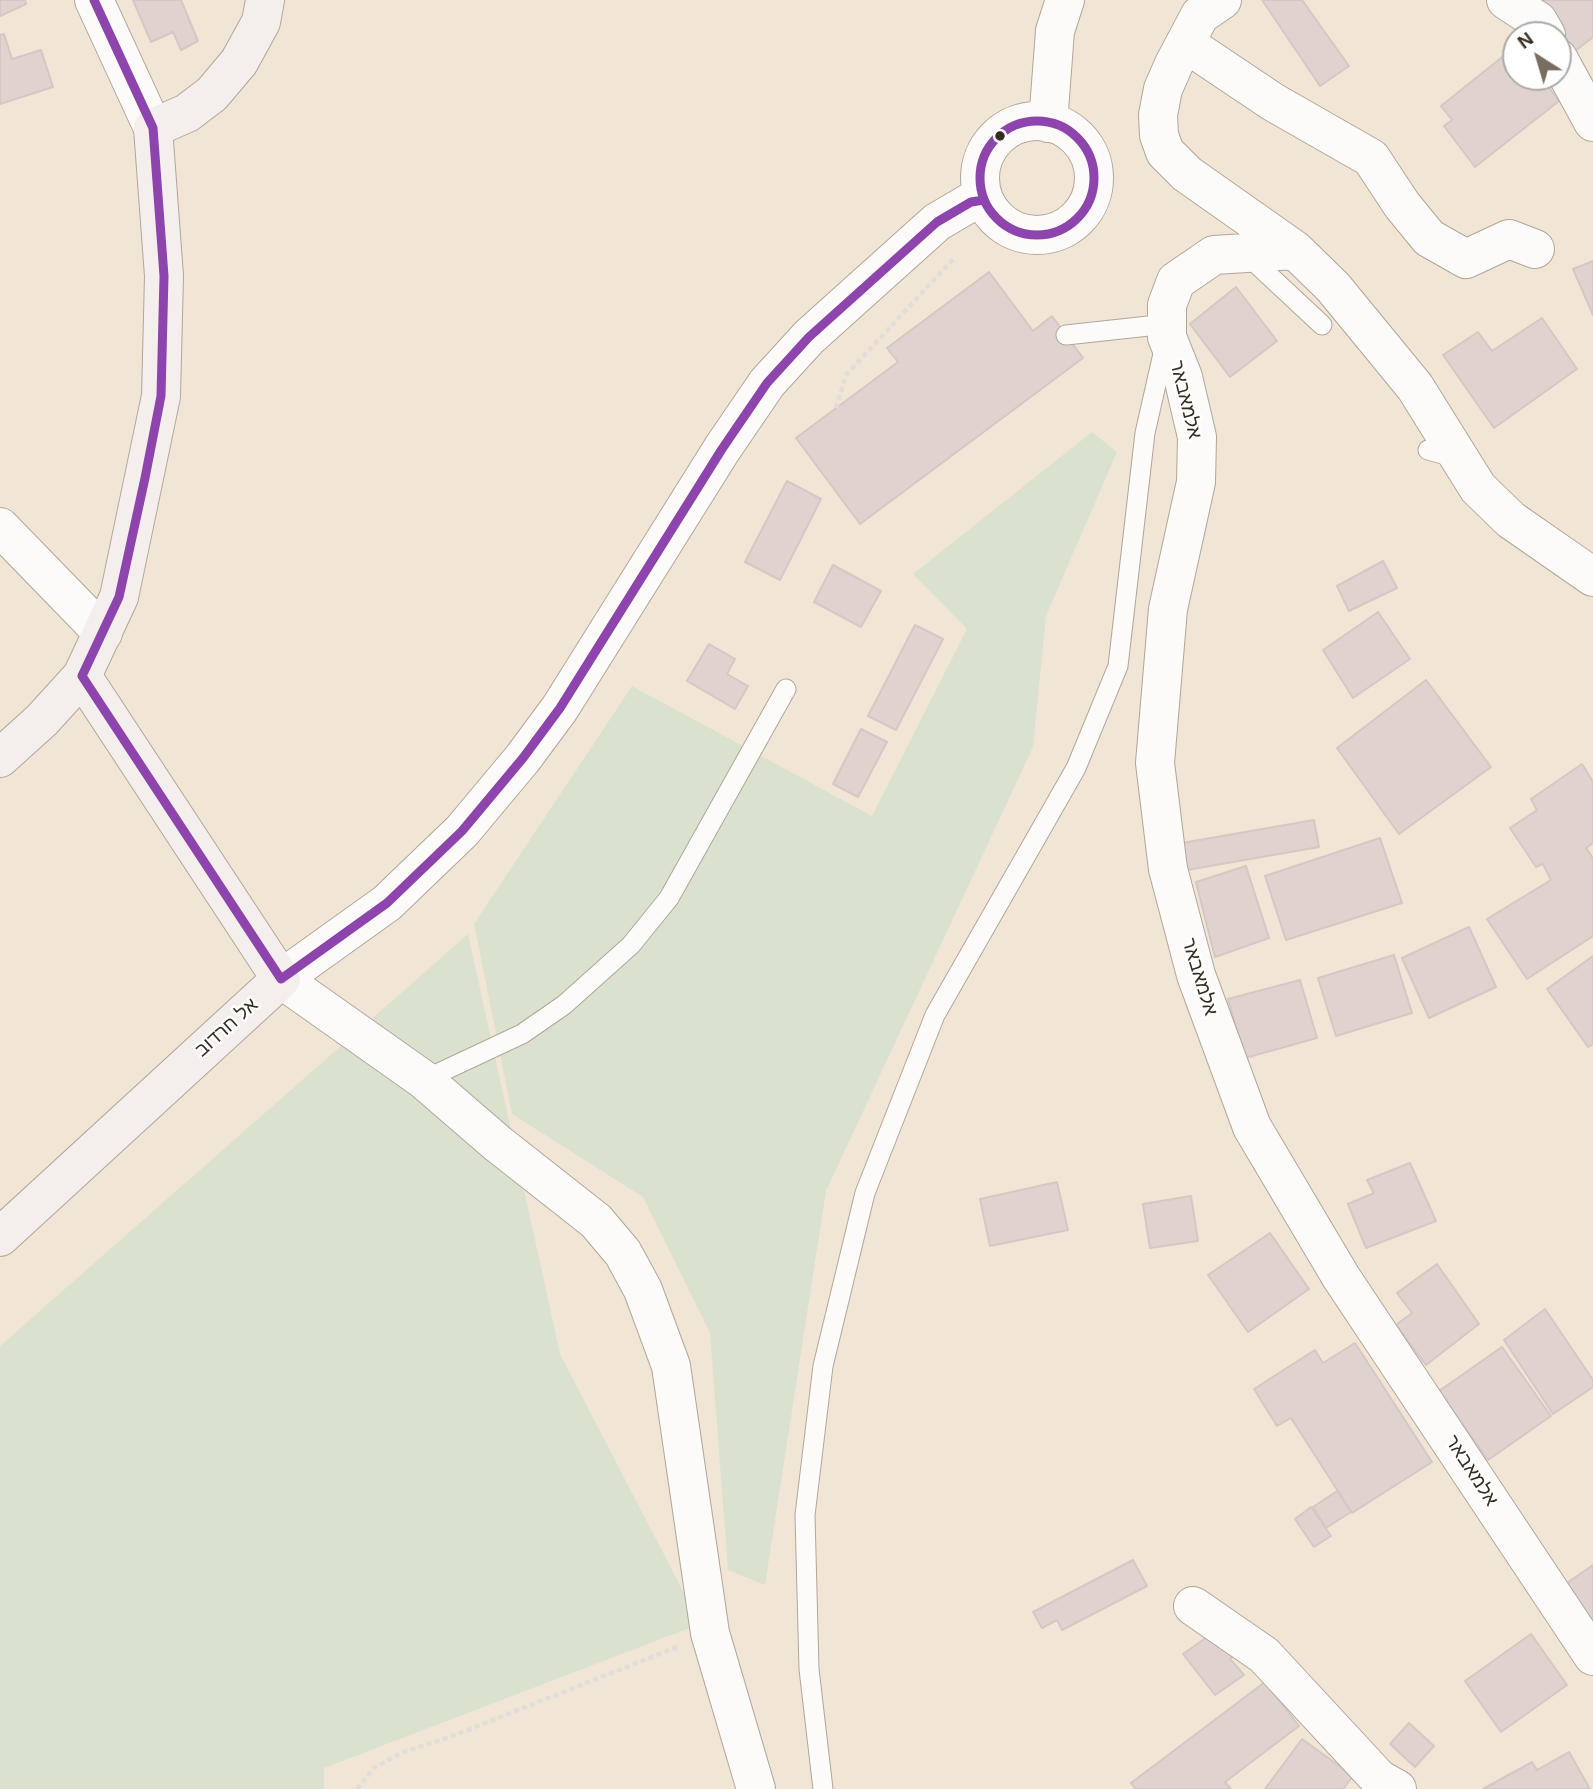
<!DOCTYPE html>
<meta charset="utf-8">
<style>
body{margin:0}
#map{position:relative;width:1593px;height:1789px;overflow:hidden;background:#f1e5d5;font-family:Arial,sans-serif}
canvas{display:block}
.north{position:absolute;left:1502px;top:21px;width:70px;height:70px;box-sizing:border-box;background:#fff;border:2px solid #afaba6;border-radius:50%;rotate:323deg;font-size:19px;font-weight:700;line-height:28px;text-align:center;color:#362d21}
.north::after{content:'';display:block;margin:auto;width:24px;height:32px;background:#776d60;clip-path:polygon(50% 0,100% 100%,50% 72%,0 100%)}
</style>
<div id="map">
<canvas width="1593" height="1789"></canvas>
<div class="north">N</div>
</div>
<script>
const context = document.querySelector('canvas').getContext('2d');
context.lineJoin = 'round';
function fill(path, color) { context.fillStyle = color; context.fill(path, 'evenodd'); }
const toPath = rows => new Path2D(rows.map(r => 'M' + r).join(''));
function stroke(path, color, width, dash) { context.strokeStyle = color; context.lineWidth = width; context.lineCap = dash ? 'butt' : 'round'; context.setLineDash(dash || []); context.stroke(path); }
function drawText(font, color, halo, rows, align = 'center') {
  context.font = font + ' Arial,"Noto Sans Hebrew",sans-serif'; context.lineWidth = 5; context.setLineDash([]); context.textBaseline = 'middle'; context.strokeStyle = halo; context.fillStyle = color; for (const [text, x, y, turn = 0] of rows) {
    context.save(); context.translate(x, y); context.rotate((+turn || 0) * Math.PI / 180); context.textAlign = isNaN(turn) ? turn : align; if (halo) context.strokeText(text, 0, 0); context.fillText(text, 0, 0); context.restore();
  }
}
fill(toPath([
 [1092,432,1117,452,1046,616,1033,747,826,1191,765,1585,728,1570,710,1333,643,1197,512,1114,474,924,632,686,872,816,967,629,913,574],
 [468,934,560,1354,700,1624,324,1768,324,1789,0,1789,0,1346]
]), '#dae2cf');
const building = toPath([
 [0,0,25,0,26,4,0,16,0,0],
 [133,0,181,0,198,41,181,50,173,32,151,42,133,0],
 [1262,0,1302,0,1349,66,1320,86,1262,0],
 [1529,0,1593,0,1593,37,1570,55,1529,0],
 [4,34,12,59,41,50,53,87,0,104,0,35,4,34],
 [1516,46,1516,77,1541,77,1559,101,1475,167,1444,126,1452,120,1441,106,1516,46],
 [1593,261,1593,315,1573,269,1593,261],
 [989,272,1033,331,1052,316,1083,358,860,524,796,438,898,362,887,348,989,272],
 [1236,287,1277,341,1230,377,1190,324,1236,287],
 [1542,318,1577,369,1494,428,1443,355,1478,332,1492,351,1542,318],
 [787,481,821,499,780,580,745,562,787,481],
 [1383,561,1397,588,1349,611,1337,586,1383,561],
 [833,565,881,591,861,627,814,602,833,565],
 [1378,612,1410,659,1353,698,1323,650,1378,612],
 [915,625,943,639,896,730,868,716,915,625],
 [709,644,735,659,727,674,748,686,735,709,687,681,709,644],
 [1426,680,1491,767,1399,834,1337,748,1426,680],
 [861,729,887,742,858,797,833,784,861,729],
 [1582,764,1593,782,1593,843,1586,848,1593,858,1593,936,1527,979,1487,919,1551,880,1543,864,1536,867,1510,828,1537,810,1531,799,1582,764],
 [1314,820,1319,847,1187,870,1182,843,1314,820],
 [1380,838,1402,903,1286,940,1265,876,1380,838],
 [1246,866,1269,938,1215,957,1196,882,1246,866],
 [1469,927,1496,987,1429,1018,1402,958,1469,927],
 [1394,955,1412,1013,1336,1036,1318,978,1394,955],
 [1593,956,1593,1044,1588,1047,1547,989,1593,956],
 [1300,980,1317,1038,1245,1058,1228,999,1300,980],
 [1410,1163,1436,1221,1366,1248,1348,1204,1374,1193,1367,1180,1410,1163],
 [1057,1182,1068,1230,990,1246,980,1199,1057,1182],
 [1191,1196,1198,1241,1150,1248,1143,1204,1191,1196],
 [1270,1233,1309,1289,1248,1332,1208,1275,1270,1233],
 [1437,1264,1479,1324,1426,1365,1396,1325,1412,1313,1397,1293,1437,1264],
 [1545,1309,1593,1380,1593,1387,1553,1414,1504,1340,1545,1309],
 [1355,1343,1432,1462,1352,1513,1291,1418,1277,1426,1254,1389,1315,1350,1323,1363,1355,1343],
 [1502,1347,1551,1416,1488,1460,1439,1391,1502,1347],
 [1337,1491,1351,1512,1326,1528,1313,1507,1337,1491],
 [1311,1507,1331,1536,1314,1547,1295,1519,1311,1507],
 [1133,1560,1147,1586,1062,1630,1057,1620,1042,1628,1033,1612,1133,1560],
 [1593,1565,1593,1627,1564,1585,1593,1565],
 [1217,1630,1236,1655,1230,1659,1244,1675,1215,1695,1183,1654,1217,1630],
 [1531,1634,1567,1685,1501,1732,1465,1681,1531,1634],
 [1265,1682,1299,1726,1225,1782,1231,1789,1136,1789,1131,1783,1265,1682],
 [1409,1723,1434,1746,1415,1767,1390,1744,1409,1723],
 [1302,1739,1353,1776,1343,1789,1265,1789,1302,1739],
 [1569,1752,1590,1789,1483,1789,1532,1762,1537,1770,1569,1752]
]);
fill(building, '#e0d3cf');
stroke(building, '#d5c8c4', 2);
const lane = toPath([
 [1246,254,1322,325],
 [1066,335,1167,324],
 [1428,450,1457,458],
 [424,1080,522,1034,564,1005,631,945,669,898,786,689],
 [823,1789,809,1669,805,1515,823,1366,865,1193,935,1015,1076,768,1118,666,1145,433,1165,345]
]);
const street = toPath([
 [94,0,153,128],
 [1222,0,1200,15,1174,64,1163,89,1158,115,1159,135,1165,152,1187,174,1295,250],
 [1506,0,1538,21,1546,35],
 [1185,43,1273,102,1371,158,1402,205,1429,238,1466,259,1509,239,1535,249],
 [1558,58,1593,122],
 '980 178a57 57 0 1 1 114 0a57 57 0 1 1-114 0Z',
 [1048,123,1055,31,1065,0],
 [0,527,103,633],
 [1593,577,1511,520,1478,488,1415,387,1333,287,1295,250,1214,255,1176,281,1167,305,1167,337,1183,377,1197,437,1196,482,1168,609,1155,763,1168,869,1196,975,1252,1127,1341,1277,1593,1656],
 [1193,1606,1264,1655,1379,1779,1397,1789],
 [756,1789,710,1633,671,1366,643,1290,623,1253,596,1221,497,1143,424,1080,281,979,387,903,462,831,523,758,560,708,722,449,767,383,809,337,937,222,971,202,984,200]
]);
const secondary = toPath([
 [0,758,42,720,82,676,119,597,161,396,164,276,153,128,187,113,212,94,239,62,261,22,265,0],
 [0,1237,281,979,82,676]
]);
stroke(lane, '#b0a79a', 21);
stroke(street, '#b0a79a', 40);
stroke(secondary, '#b0a79a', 40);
stroke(toPath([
 [836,408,846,375,955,257],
 [357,1789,374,1768,401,1753,450,1737,677,1647]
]), '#e1ddd8', 4.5, [5, 3.5]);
stroke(lane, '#fdfbf9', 19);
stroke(street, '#fdfbf9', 38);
stroke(secondary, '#f4efed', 38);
stroke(toPath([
 [94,0,153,128,164,276,161,396,145,478,119,597,82,676,281,979,387,903,462,831,523,758,560,708,722,449,767,383,809,337,937,222,971,202,984,200],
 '980 178a57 57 0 1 1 114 0a57 57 0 1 1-114 0Z'
]), '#8e44ad', 9);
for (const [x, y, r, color] of [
 [1000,136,6,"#362d21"]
]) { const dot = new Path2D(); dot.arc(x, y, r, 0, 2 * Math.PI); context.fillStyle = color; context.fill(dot); stroke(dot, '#fff', 2.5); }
drawText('19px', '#362d21', '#fff', [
 ["אלמאבאר",1185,400,76],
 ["אלמאבאר",1199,977,73],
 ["אל חרדוב",227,1028,-42],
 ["אלמאבאר",1471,1471,57]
]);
</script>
